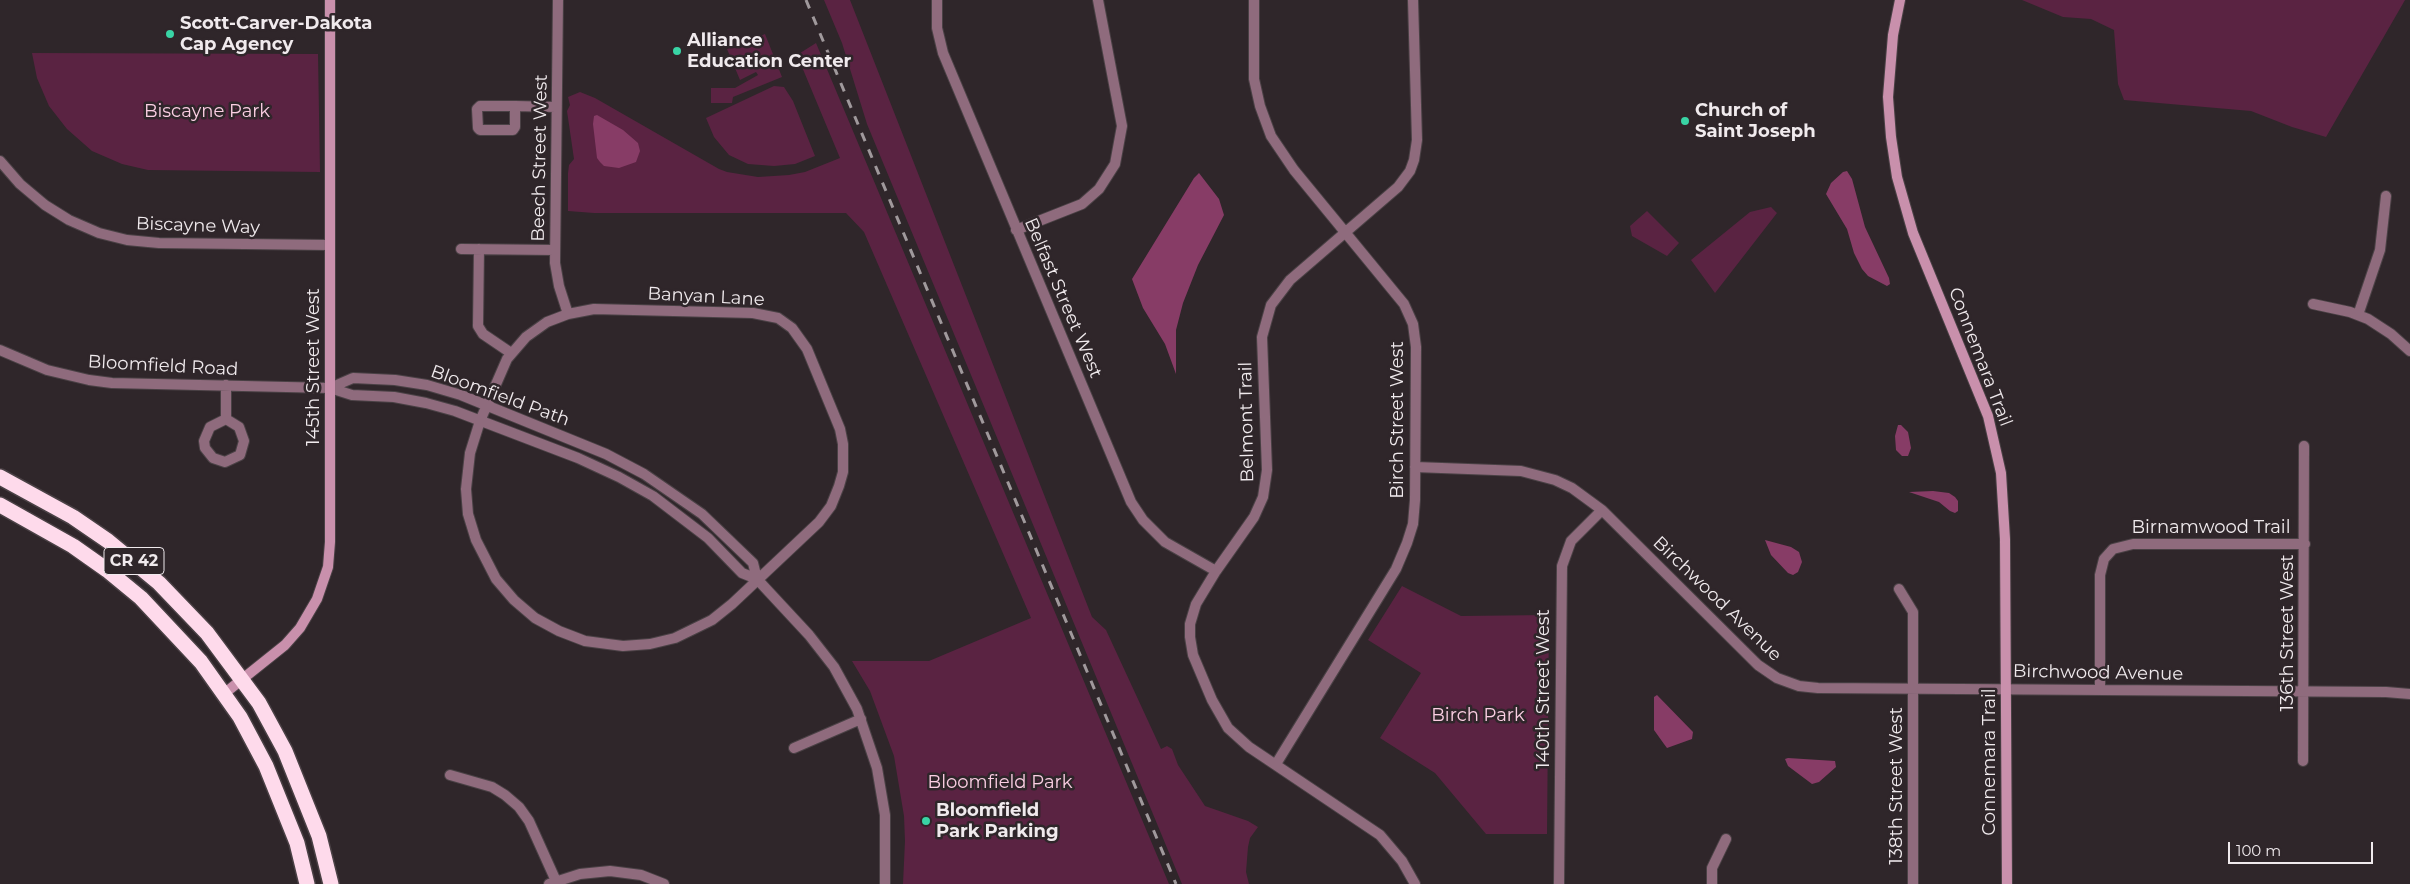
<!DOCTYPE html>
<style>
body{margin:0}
#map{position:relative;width:2410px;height:884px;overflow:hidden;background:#2f262a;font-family:Montserrat,sans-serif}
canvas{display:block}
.scale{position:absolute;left:2228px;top:842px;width:145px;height:22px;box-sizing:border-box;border:2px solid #f0eaed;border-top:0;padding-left:6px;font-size:15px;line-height:18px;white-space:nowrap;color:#f0eaed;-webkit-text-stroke:4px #2f262a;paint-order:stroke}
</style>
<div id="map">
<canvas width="2410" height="884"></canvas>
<div class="scale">100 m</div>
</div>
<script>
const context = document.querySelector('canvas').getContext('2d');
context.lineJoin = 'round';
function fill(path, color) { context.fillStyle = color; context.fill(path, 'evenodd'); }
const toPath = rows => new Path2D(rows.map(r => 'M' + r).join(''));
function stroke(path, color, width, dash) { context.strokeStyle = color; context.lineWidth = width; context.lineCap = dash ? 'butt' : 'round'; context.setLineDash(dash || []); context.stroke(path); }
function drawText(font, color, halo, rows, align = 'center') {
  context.font = font + ' Montserrat,sans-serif'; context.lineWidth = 5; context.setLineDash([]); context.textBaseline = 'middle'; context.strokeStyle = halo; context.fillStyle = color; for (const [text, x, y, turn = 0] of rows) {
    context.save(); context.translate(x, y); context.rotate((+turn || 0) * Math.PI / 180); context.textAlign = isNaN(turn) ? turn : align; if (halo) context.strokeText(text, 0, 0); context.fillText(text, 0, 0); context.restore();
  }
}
fill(toPath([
 [824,0,850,0,1092,617,1106,630,1161,749,1167,746,1172,749,1178,765,1205,806,1248,821,1258,827,1250,838,1248,847,1246,872,1249,884,1182,884,867,124,842,43],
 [2022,0,2405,0,2326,137,2292,127,2251,111,2124,100,2118,84,2114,30,2091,19,2063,17],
 [765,34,782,77,733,97,732,103,711,103,711,88,735,88,758,75,756,72,740,80,727,49],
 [816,43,1169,884,903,884,905,841,904,816,894,756,870,691,852,661,929,661,1031,618,864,232,846,213,594,213,568,211,568,173,569,165,574,159,567,111,570,105,568,97,580,92,595,98,719,169,727,172,758,177,789,175,805,172,840,158,797,55],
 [32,53,318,54,320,172,148,170,122,164,92,151,67,129,49,106,37,78],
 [774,86,784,87,793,101,815,156,795,164,774,166,748,164,729,155,714,137,706,118],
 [1771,207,1777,213,1715,293,1691,260,1750,212],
 [1647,211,1679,243,1667,256,1632,236,1630,226],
 [1402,586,1461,616,1549,615,1547,834,1486,834,1435,773,1380,738,1421,673,1368,640]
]), '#5a2342');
fill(toPath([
 [597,115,623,130,638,143,640,151,636,162,619,168,604,166,600,162,597,158,593,124,594,116],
 [1847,171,1852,179,1865,227,1889,278,1890,284,1887,286,1868,276,1862,269,1854,253,1847,229,1826,194,1831,183,1843,172],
 [1199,173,1219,199,1224,215,1198,265,1183,303,1176,330,1176,374,1165,344,1143,308,1132,279,1194,178],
 [1898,425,1901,425,1908,432,1911,448,1908,456,1902,456,1896,450,1895,436],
 [1933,491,1949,493,1955,497,1958,501,1958,511,1955,513,1950,511,1939,502,1909,492],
 [1765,540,1791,547,1799,552,1802,562,1798,572,1793,575,1788,573,1771,555],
 [1657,695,1693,732,1692,739,1667,748,1664,744,1654,730,1654,697],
 [1788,758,1835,761,1836,767,1819,782,1812,784,1788,766,1785,759]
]), '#873c66');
const street = toPath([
 [558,0,555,263,559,286,568,314],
 [937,0,937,28,943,53,1131,502,1143,520,1165,542,1216,571],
 [1254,0,1254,79,1260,106,1271,136,1294,170,1404,304,1413,324,1416,347,1415,500,1413,524,1407,543,1396,569,1276,764],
 [1413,0,1417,140,1414,160,1410,171,1398,187,1290,280,1271,305,1262,337,1267,470,1263,497,1254,517,1216,571,1196,604,1190,624,1190,637,1193,655,1212,700,1228,728,1249,747,1380,835,1402,861,1415,884],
 [515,106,515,127,513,130,480,130,478,128,477,109,480,106,515,106,556,107],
 [0,161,20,184,45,205,69,220,99,233,127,240,159,243,330,245],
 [1016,230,1082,204,1099,189,1115,164,1122,126,1098,0],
 [461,249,555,250],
 [479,249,478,326,483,334,511,353],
 [2313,304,2350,312,2368,319,2391,334,2410,351],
 [594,309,753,313,778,318,792,328,807,349,840,429,843,444,843,472,839,486,831,506,819,522,732,604,712,620,675,638,650,644,623,646,585,641,559,631,535,618,514,600,496,579,476,540,468,514,466,489,470,453,480,421,507,359,526,337,547,322,568,314,594,309],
 [2358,315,2380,250,2386,196],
 [0,350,47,370,89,380,112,383,330,388,352,395,394,397,426,403,455,411,578,458,619,477,653,496,708,538,742,573,757,579,809,635,834,667,857,709,877,768,885,815,885,884],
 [226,385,226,419,210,427,204,441,205,448,213,458,225,462,240,455,244,441,239,427,226,419],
 [330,388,353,378,395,380,427,385,461,395,606,454,644,474,702,514,753,563,757,579],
 [1415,467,1521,471,1555,480,1572,488,1602,510,1758,665,1777,678,1799,686,1818,688,2386,692,2410,694],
 [1899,589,1913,612,1913,884],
 [2100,689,2100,575,2104,559,2113,549,2133,544,2305,544],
 [794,748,861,719],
 [2303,761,2304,446],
 [450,775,492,787,505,795,519,807,529,821,556,881],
 [549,884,580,874,610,871,641,875,664,884],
 [1559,884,1562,566,1571,541,1602,510],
 [1712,884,1712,868,1726,839]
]);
const secondary = toPath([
 [1900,0,1893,35,1888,97,1891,137,1897,177,1913,233,1988,416,2001,473,2005,539,2007,884],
 [225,693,285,645,300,628,317,599,328,567,330,542,330,0]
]);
const highway = toPath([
 [0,477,73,517,108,541,159,583,207,633,259,703,285,751,319,836,331,884],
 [0,505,73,546,107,570,141,598,201,662,240,717,266,766,297,843,307,884]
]);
stroke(street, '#4a4145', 12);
stroke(secondary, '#4a4145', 12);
stroke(highway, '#4a4145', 18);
stroke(street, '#8f6b7d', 10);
stroke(secondary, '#c990ac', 10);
stroke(highway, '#fedaeb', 15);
stroke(toPath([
 [806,0,1176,884]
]), '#a0999c', 3, [9, 9]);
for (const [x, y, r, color] of [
 [170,34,5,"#39d4a5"],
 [677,51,5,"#39d4a5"],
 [1685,121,5,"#39d4a5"],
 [926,821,5,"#39d4a5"]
]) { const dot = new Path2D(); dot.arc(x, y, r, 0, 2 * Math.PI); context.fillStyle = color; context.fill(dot); stroke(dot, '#2f262a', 2); }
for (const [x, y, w] of [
 [134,561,60]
]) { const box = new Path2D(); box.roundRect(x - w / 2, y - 13.5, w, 27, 4); context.fillStyle = '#2f262a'; context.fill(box); stroke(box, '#f0eaed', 1); }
drawText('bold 16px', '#f0eaed', null, [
 ["CR 42",134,561]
]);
drawText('bold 18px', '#f0eaed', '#2f262a', [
 ["Scott-Carver-Dakota",180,24],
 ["Cap Agency",180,45],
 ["Alliance",687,41],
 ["Education Center",687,62],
 ["Church of",1695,111],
 ["Saint Joseph",1695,132],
 ["Bloomfield",936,811],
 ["Park Parking",936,832]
], 'left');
drawText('18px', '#fbcee3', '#2f262a', [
 ["Biscayne Park",207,112],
 ["Birch Park",1478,716],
 ["Bloomfield Park",1000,783]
]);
drawText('18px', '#f0eaed', '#2f262a', [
 ["Beech Street West",540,158,-89],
 ["Biscayne Way",198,226,2],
 ["Banyan Lane",706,297,3],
 ["Belfast Street West",1063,298,67],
 ["Connemara Trail",1980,357,69],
 ["Bloomfield Road",163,366,3],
 ["145th Street West",314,367,-90],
 ["Bloomfield Path",500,396,20],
 ["Birch Street West",1398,420,-90],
 ["Belmont Trail",1247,422,-91],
 ["Birnamwood Trail",2211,528],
 ["Birchwood Avenue",1717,599,44],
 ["136th Street West",2288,633,-90],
 ["Birchwood Avenue",2098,673,1],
 ["140th Street West",1544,689,-90],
 ["Connemara Trail",1990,762,-90],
 ["138th Street West",1897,786,-90]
]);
</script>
